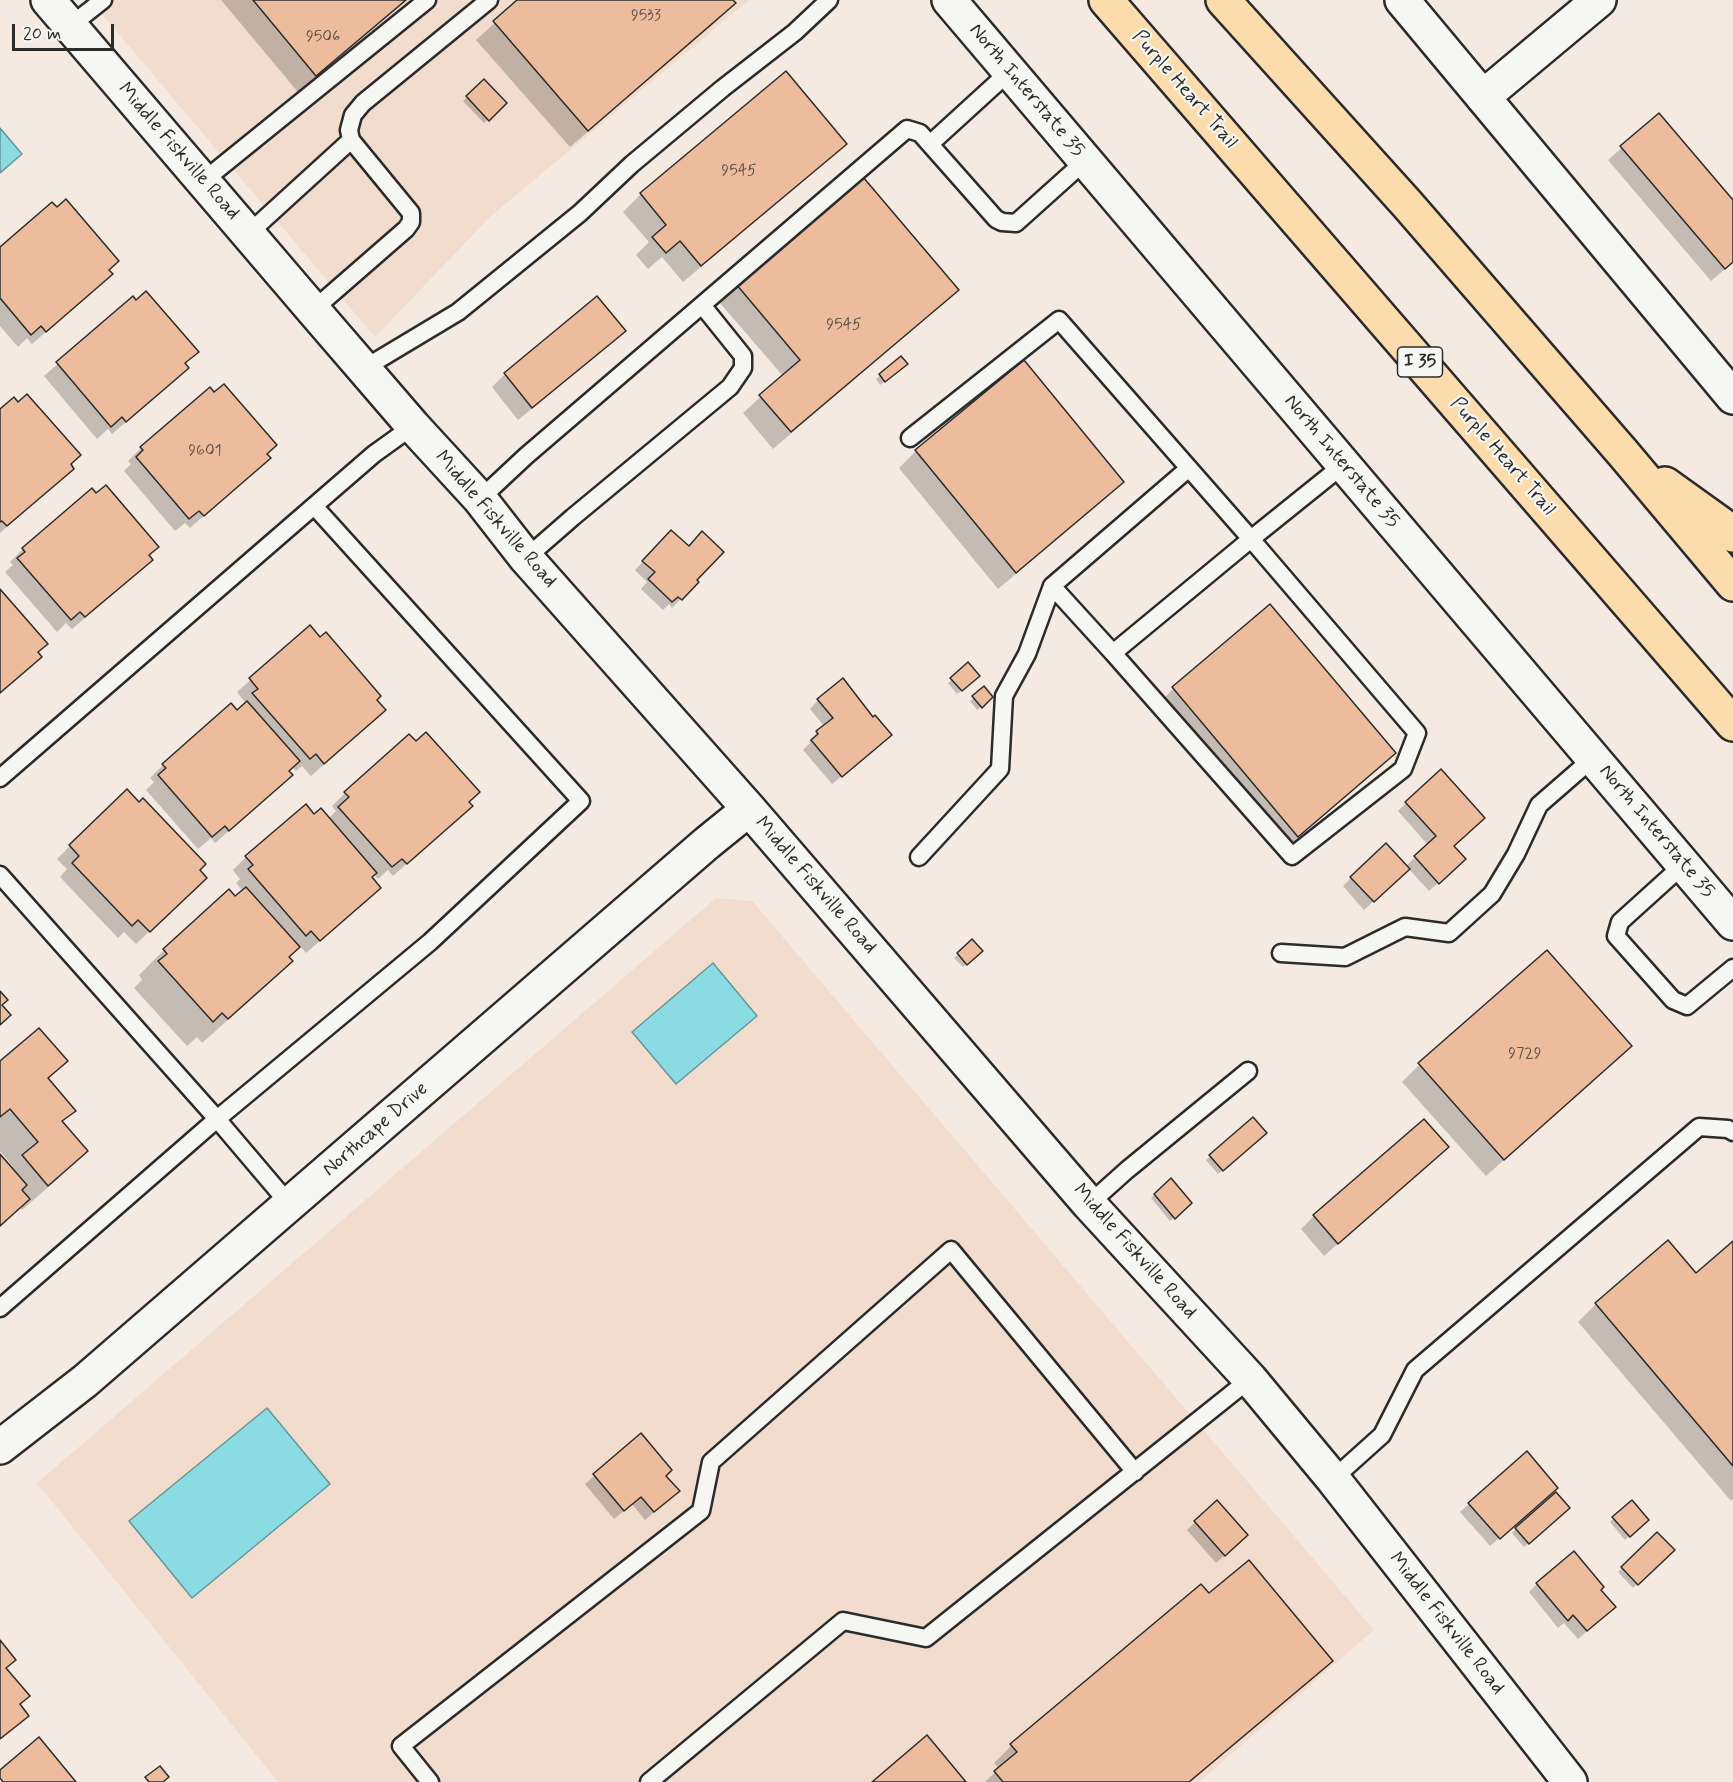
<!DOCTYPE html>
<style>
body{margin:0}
#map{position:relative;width:1733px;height:1782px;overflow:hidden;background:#f4eae1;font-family:Mynerve,sans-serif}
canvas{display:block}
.scale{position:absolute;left:12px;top:24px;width:102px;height:27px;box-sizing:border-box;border:3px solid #2b2b2b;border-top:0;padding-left:8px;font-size:18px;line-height:21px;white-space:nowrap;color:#2b2b2b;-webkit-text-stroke:4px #f6f6f2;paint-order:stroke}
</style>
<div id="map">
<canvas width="1733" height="1782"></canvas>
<div class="scale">20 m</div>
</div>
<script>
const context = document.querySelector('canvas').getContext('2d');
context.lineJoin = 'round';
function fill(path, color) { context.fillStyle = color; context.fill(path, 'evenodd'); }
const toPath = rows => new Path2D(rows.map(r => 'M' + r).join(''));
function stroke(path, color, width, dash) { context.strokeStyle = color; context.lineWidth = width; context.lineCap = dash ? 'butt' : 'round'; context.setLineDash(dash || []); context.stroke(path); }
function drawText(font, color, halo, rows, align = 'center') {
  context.font = font + ' Mynerve,sans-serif'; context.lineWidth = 4.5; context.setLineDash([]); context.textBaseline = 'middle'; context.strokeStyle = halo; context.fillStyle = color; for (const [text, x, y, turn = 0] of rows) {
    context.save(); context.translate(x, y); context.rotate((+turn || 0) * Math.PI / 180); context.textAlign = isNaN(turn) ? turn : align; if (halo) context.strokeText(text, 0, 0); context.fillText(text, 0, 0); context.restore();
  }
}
fill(toPath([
 [90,0,749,0,490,217,375,337],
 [716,898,752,901,1374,1630,1199,1782,278,1782,37,1483]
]), '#f2dccd');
const water = toPath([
 [0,128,22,154,0,173,0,128],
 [713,963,757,1016,676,1084,632,1032,713,963],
 [267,1408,330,1484,192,1598,129,1521,267,1408]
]);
fill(water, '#8adbe2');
stroke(water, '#649599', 1.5);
fill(toPath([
 [221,0,407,0,298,92],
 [520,0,731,0,734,3,717,21,570,147,476,40],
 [786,73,845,144,827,161,683,282,662,257,648,269,636,255,649,242,623,212,641,194],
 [484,81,505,103,484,123,463,101],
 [1659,115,1733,202,1733,262,1711,281,1608,160],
 [0,249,108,270,98,287,32,344,27,338,18,347,0,326],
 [737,285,957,290,939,307,773,449,743,413,783,376,720,303],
 [133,298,197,352,184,364,174,381,112,434,108,429,97,439,44,376],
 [597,298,624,331,611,344,518,420,492,387,505,374],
 [901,358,902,368,880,385,876,379],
 [0,411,72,469,0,533],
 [141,448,266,454,269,458,190,528,185,523,175,531,124,471,131,464,128,461],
 [916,451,1122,482,1105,499,998,589,899,468],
 [663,540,697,582,672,608,669,604,663,610,641,589,647,582,635,570],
 [23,549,148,556,138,573,72,629,66,623,57,632,5,572,13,565,10,562],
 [1270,606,1394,752,1377,770,1280,853,1156,706,1173,689],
 [310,627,375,700,371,723,311,776,302,766,296,771,292,767,287,772,278,788,215,843,211,838,198,849,146,790,154,782,150,778,163,765,237,712,245,702,237,692],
 [968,665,974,680,957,694,948,683],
 [983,689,991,697,977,710,970,701],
 [818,700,881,744,832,784,803,750,810,743,809,741,824,726,810,709],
 [345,793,468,802,458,818,393,876,388,870,378,879,374,874,370,878,366,901,306,953,299,945,288,957,291,961,266,986,202,1043,197,1037,187,1046,134,988,142,980,139,975,164,950,229,892,235,898,243,891,236,883,240,879,233,870,246,857,306,806,314,816,328,819,336,811,332,806],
 [1406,803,1453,846,1456,867,1429,891,1408,868,1364,910,1343,886,1351,878,1406,866,1428,845,1398,811],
 [70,846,198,870,192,891,136,944,124,932,118,938,60,877,67,869,57,859],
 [972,941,981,951,963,967,954,958],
 [1547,952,1613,1063,1486,1176,1402,1082,1419,1065],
 [66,1061,47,1080,74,1111,61,1123,86,1151,61,1176,22,1210,20,1207,0,1227,0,1156,11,1168,13,1167,0,1151,0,1063],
 [1253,1119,1261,1137,1218,1174,1206,1160],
 [1447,1147,1324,1256,1301,1229,1314,1216],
 [1171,1180,1190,1203,1170,1221,1151,1198],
 [1668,1242,1696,1275,1733,1243,1733,1499,1731,1501,1578,1322,1596,1304],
 [641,1436,664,1476,669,1499,645,1520,632,1504,614,1519,585,1484],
 [1548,1496,1490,1546,1460,1512,1469,1504],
 [1564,1512,1524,1547,1512,1533,1516,1529],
 [1614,1518,1647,1520,1625,1540,1610,1522],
 [1195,1522,1238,1544,1216,1563,1187,1530],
 [1657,1534,1673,1550,1633,1588,1618,1572],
 [1537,1584,1599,1590,1605,1615,1578,1639,1564,1623,1558,1628,1529,1592],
 [1201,1586,1209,1596,1331,1661,1314,1678,1190,1782,985,1782,999,1769,994,1763,1011,1746]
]), '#0003');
const building = toPath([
 [253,0,406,0,316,76,253,0],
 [517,0,733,0,736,3,588,131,493,21,517,0],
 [786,71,847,144,701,266,680,241,666,253,652,237,666,225,640,193,786,71],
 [484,79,507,103,489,121,466,96,484,79],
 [1659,113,1733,200,1733,262,1725,269,1620,146,1659,113],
 [863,177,959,290,791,432,759,395,800,360,736,284,863,177],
 [66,199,119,261,109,270,113,274,46,332,41,326,31,335,0,298,0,247,52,202,57,207,66,199],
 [146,291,199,352,185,363,189,368,126,422,122,417,111,427,56,362,133,296,136,300,146,291],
 [597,296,626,331,532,408,504,373,597,296],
 [901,356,908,364,885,382,879,374,901,356],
 [1024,360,1124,482,1016,573,915,450,1024,360],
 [224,384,277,445,267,454,271,458,204,516,199,511,189,519,136,457,143,450,140,447,210,387,214,392,224,384],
 [27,394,81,455,71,464,74,469,7,526,2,521,0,522,0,409,14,397,18,402,27,394],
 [106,485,159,547,149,555,153,560,85,617,80,612,71,620,17,558,25,552,22,548,92,488,96,493,106,485],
 [671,530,689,546,702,531,724,552,697,580,699,582,682,600,678,597,672,602,648,579,655,572,642,561,671,530],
 [0,589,48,644,38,652,42,657,0,693,0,589],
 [1270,604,1396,753,1298,837,1172,687,1270,604],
 [310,625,320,637,326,632,381,696,377,700,386,710,324,764,316,754,310,759,252,693,258,689,249,678,310,625],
 [968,662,980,676,962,691,950,678,968,662],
 [843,678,873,717,875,715,892,735,842,777,811,740,818,734,816,731,833,718,817,699,843,678],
 [984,686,993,697,982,708,972,696,984,686],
 [247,701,300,761,289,771,293,775,229,831,225,826,212,837,158,775,166,768,162,764,231,703,237,710,247,701],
 [426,732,480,792,469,802,473,806,407,864,402,859,392,867,338,807,349,797,344,792,409,734,416,741,426,732],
 [1441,769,1485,818,1454,846,1466,859,1439,884,1414,856,1436,836,1405,802,1441,769],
 [127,789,139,802,143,798,206,864,200,870,207,878,150,932,138,920,132,926,72,863,79,856,69,845,127,789],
 [306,804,314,814,321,808,377,873,372,877,381,888,320,941,311,931,306,936,248,869,253,865,245,856,306,804],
 [1386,843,1410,869,1374,902,1350,877,1386,843],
 [246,887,300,947,289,957,293,961,228,1019,222,1013,213,1022,158,961,167,954,163,949,229,889,235,896,246,887],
 [972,939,983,951,967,965,957,953,972,939],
 [1547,950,1632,1046,1504,1160,1418,1063,1547,950],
 [0,991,8,1000,2,1005,11,1015,0,1025,0,991],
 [39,1028,68,1061,48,1078,76,1111,62,1121,88,1151,48,1186,22,1155,38,1142,10,1109,0,1117,0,1061,39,1028],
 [1253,1117,1267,1133,1223,1171,1209,1155,1253,1117],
 [1424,1119,1449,1147,1338,1244,1313,1215,1424,1119],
 [0,1154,27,1185,22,1190,30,1199,0,1226,0,1154],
 [1171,1178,1192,1203,1175,1219,1154,1194,1171,1178],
 [1668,1240,1696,1273,1733,1241,1733,1466,1595,1303,1668,1240],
 [641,1433,672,1470,666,1476,680,1491,654,1512,641,1497,624,1511,593,1474,641,1433],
 [1527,1451,1558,1488,1500,1539,1468,1503,1527,1451],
 [1556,1492,1570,1508,1529,1544,1515,1528,1556,1492],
 [1217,1500,1248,1535,1225,1556,1194,1521,1217,1500],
 [1632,1500,1649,1520,1630,1537,1612,1517,1632,1500],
 [1657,1532,1675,1550,1638,1585,1621,1567,1657,1532],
 [1574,1551,1604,1587,1601,1590,1616,1607,1587,1631,1573,1615,1568,1621,1536,1583,1574,1551],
 [1249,1560,1333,1661,1189,1782,1003,1782,994,1771,1017,1752,1010,1744,1201,1584,1209,1593,1249,1560],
 [0,1640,16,1660,6,1668,30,1696,20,1704,29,1716,0,1739,0,1640],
 [927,1735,966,1782,872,1782,927,1735],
 [39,1737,76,1782,3,1782,0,1778,0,1770,39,1737],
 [160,1766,169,1777,163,1782,149,1782,145,1777,160,1766]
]);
fill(building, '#ecbc9d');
stroke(building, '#2b2b2b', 1.5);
const service = toPath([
 [70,26,103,0],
 [351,140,349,130,353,115,363,103,489,0],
 [930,144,1010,71],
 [202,182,427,0],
 [249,233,351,140,411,213,411,222,406,229,313,310],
 [363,369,458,312,580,213,632,164,723,88,795,32,829,0],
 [910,438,1059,320,1251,539,1343,465],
 [480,499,526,456,907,129,920,133,996,219,1002,222,1016,223,1085,161],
 [526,558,573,517,730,387,743,368,743,356,702,305],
 [1113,653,1292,856,1403,769,1417,733,1251,539,1113,653,1052,586,1189,468],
 [0,778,374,454,413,426],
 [919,857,1000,769,1004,696,1027,654,1052,586],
 [1683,865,1620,922,1616,936,1673,1000,1687,1006,1733,968],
 [0,875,217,1119,290,1205],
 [1281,953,1345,957,1405,927,1449,933,1492,894,1516,854,1539,805,1593,758],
 [1089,1204,1127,1170,1248,1071],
 [0,1308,217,1119,430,942,581,801,315,507],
 [1333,1479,1382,1435,1415,1370,1699,1127,1728,1129,1733,1132],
 [430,1782,401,1746,701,1511,711,1462,951,1250,1135,1472],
 [649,1782,843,1621,926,1638,1250,1379]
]);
const minor = toPath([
 [48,0,313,310,413,426,480,499,526,558,749,809,1089,1204,1250,1379,1333,1479,1570,1782],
 [1483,97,1599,0],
 [0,1447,85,1381,707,843,749,809]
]);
const secondary = toPath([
 [949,0,1733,923],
 [1402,0,1733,397]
]);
const motorway = toPath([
 [1106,0,1733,724],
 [1223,0,1408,205,1623,453,1733,584],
 [1665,484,1725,527,1733,535]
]);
stroke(service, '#2b2b2b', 21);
stroke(minor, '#2b2b2b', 38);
stroke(secondary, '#2b2b2b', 38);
stroke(motorway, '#2b2b2b', 38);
stroke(service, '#f6f6f2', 16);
stroke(minor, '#f6f6f2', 33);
stroke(secondary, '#f6f6f2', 33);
stroke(motorway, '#fcdcac', 33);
drawText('16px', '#5b4f48', null, [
 ["9533",646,17],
 ["9506",323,38],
 ["9545",739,172],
 ["9545",844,326],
 ["9601",205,452],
 ["9729",1525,1055]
]);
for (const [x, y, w] of [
 [1420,362,45]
]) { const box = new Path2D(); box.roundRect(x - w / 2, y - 15, w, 30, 4.5); context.fillStyle = '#f6f6f2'; context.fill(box); stroke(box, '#2b2b2b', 1.5); }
drawText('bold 18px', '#2b2b2b', null, [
 ["I 35",1420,362]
]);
drawText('20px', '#2b2b2b', '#f6f6f2', [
 ["Purple Heart Trail",1184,90,49],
 ["North Interstate 35",1026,91,50],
 ["Middle Fiskville Road",178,152,49],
 ["Purple Heart Trail",1502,457,49],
 ["North Interstate 35",1341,462,50],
 ["Middle Fiskville Road",495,520,49],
 ["North Interstate 35",1656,832,50],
 ["Middle Fiskville Road",815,886,49],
 ["Northcape Drive",376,1130,-41],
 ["Middle Fiskville Road",1134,1252,48],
 ["Middle Fiskville Road",1446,1624,52]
]);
</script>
